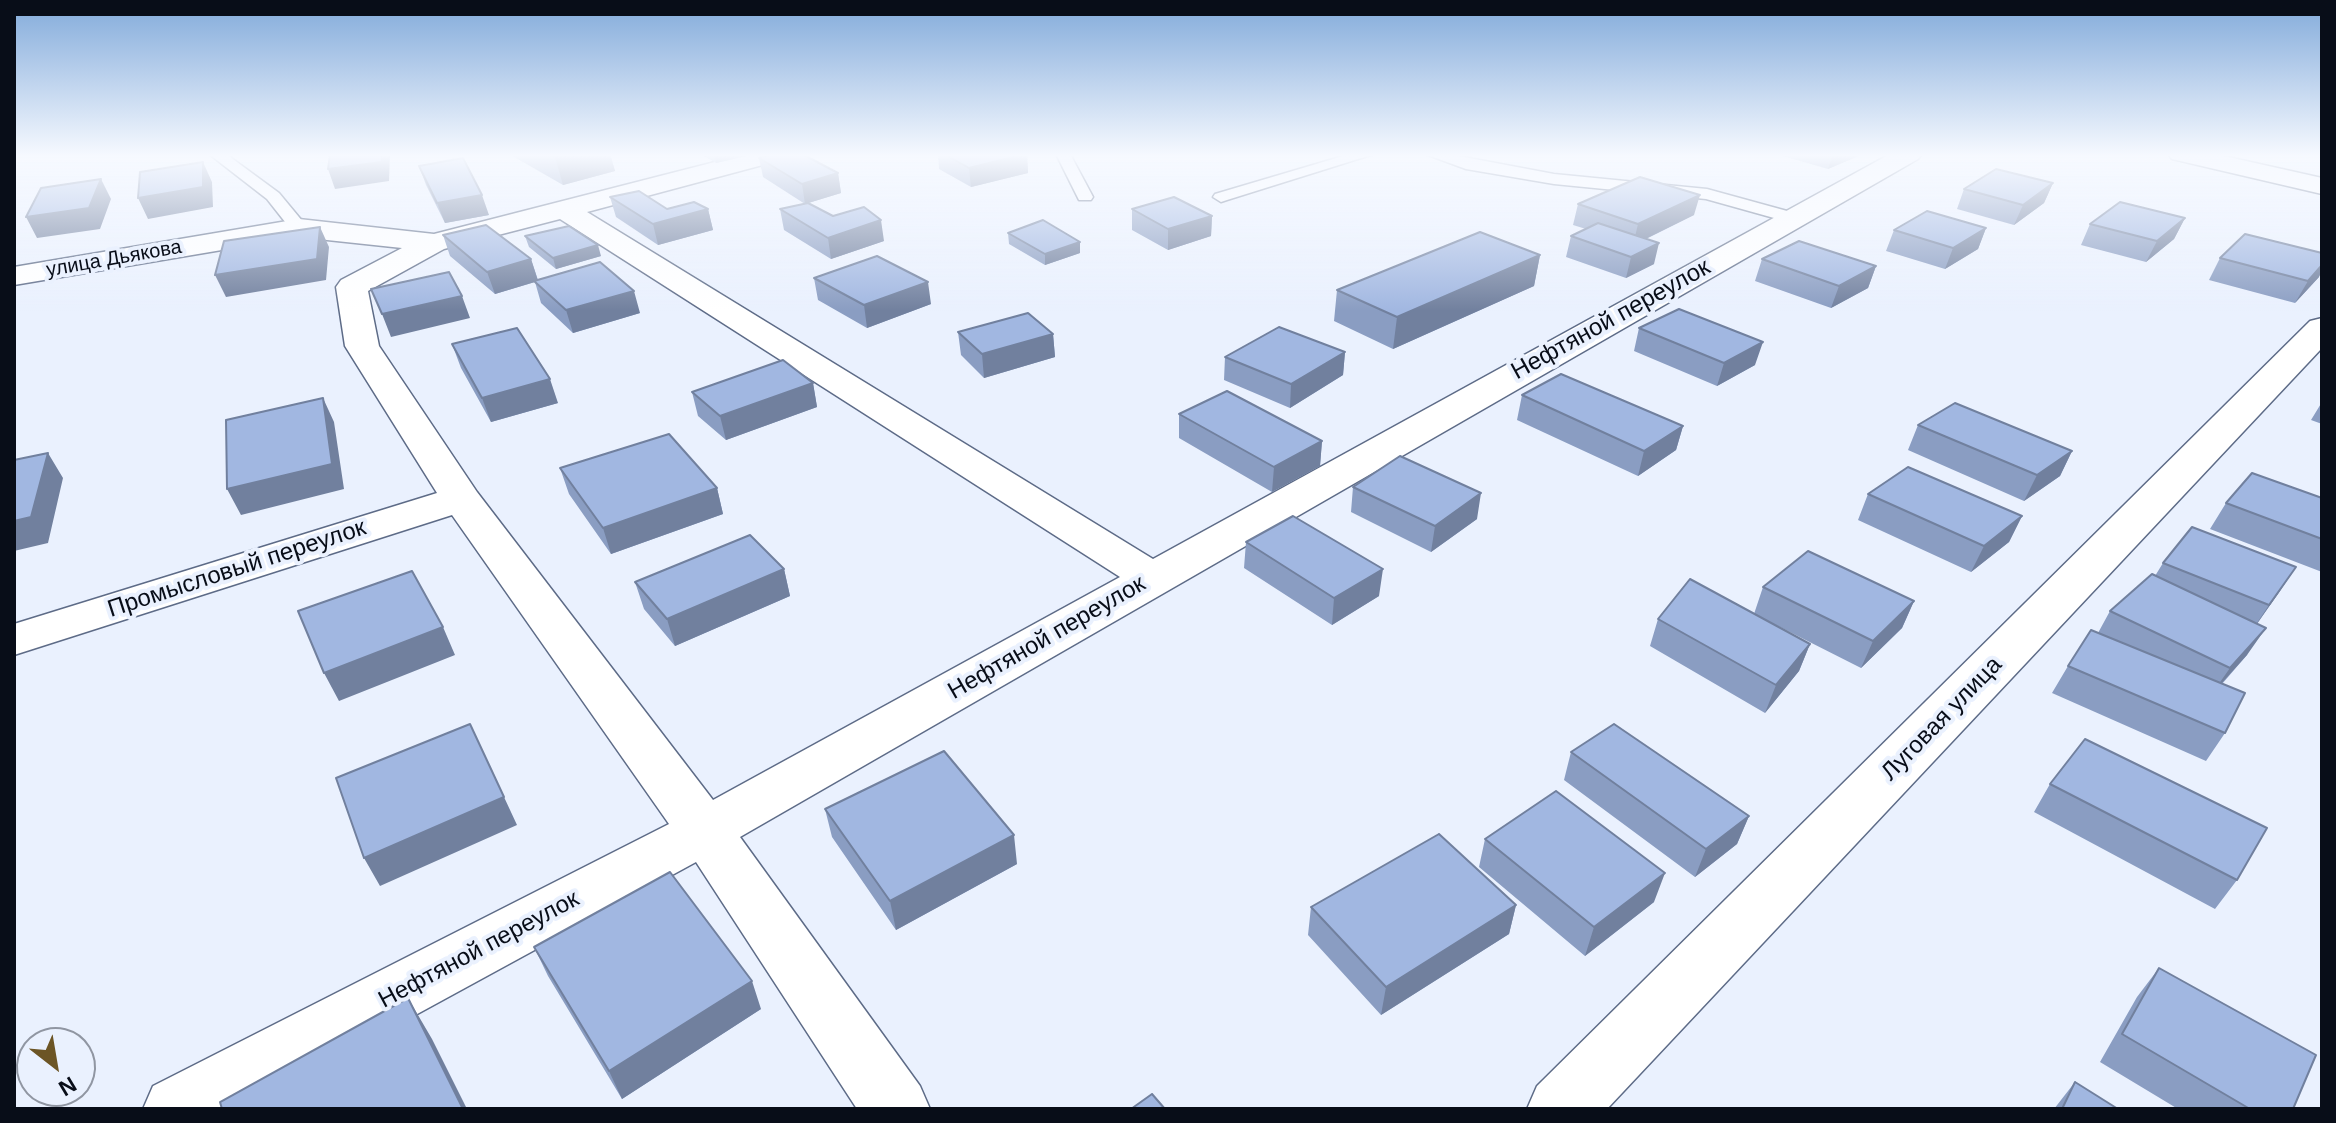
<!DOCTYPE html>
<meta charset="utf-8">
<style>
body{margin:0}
#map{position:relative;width:2336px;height:1123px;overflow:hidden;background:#eaf1fe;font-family:Helvetica,sans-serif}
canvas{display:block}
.frame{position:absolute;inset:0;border:16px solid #080d18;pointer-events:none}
.north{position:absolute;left:16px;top:1027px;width:80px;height:80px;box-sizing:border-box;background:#eaf1fe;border:2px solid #9096a2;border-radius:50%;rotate:149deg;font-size:22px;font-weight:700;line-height:32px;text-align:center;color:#080d18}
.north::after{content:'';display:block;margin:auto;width:28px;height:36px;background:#6c5525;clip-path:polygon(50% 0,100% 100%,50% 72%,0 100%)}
</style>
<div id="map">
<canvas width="2336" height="1123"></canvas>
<div class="frame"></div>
<div class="north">N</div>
</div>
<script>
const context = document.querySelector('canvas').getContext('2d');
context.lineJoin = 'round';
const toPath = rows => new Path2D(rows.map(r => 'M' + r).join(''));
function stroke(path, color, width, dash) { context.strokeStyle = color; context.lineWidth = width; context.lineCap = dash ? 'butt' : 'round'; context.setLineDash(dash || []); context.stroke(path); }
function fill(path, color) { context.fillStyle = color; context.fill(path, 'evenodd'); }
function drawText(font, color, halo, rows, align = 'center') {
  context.font = font + ' Helvetica,sans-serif'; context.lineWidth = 8; context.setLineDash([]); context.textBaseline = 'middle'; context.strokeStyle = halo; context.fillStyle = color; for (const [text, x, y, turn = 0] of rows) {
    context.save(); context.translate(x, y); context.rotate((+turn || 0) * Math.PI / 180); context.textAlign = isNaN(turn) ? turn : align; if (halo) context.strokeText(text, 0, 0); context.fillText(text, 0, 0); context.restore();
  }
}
const service = toPath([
 [209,154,226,154,279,193,308,228,305,232,293,232,267,199,209,154],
 [1056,154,1070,154,1093,197,1091,200,1079,200,1056,154],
 [1350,154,1374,154,1227,200,1221,202,1213,197,1215,194,1350,154],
 [1425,154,1448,154,1554,174,1707,189,1798,214,1800,218,1792,223,1706,199,1554,184,1466,169,1425,154]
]);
const minor = toPath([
 [746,154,789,154,785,159,587,212,1153,559,1890,154,1922,154,1918,159,740,837,920,1086,930,1109,857,1109,696,862,243,1109,143,1109,153,1086,669,824,452,515,14,655,14,624,437,493,345,346,336,287,341,280,402,248,299,237,14,285,14,267,299,219,434,234,746,154],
 [560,219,1120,577,713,800,477,492,379,346,368,291,444,249,560,219],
 [2322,318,2322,348,1607,1109,1527,1109,1537,1086,2310,321,2322,318]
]);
const tertiary = toPath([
 [2168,154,2215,154,2322,178,2322,194,2172,159,2168,154]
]);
stroke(service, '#5d6b87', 3);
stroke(minor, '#5d6b87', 3);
stroke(tertiary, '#5d6b87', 3);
fill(service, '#fff');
fill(minor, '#fff');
fill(tertiary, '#fff');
fill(toPath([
 [509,154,610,154,615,171,563,185],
 [701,154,755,154,716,163],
 [938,154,1027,154,1028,173,971,187,939,169],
 [1780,154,1863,154,1828,169,1779,155],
 [759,158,838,173,841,193,805,204,763,177],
 [419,166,489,215,445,223,426,185],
 [2053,183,2044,203,2014,225,1957,209,1964,189],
 [610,197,667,209,708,209,713,230,658,245,616,217],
 [1578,204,1694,215,1646,239,1654,264,1626,278,1566,257,1571,236,1586,229,1573,225],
 [780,209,833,216,884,241,831,259,784,230],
 [1132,209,1212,216,1211,236,1168,250,1132,230],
 [2185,218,2174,239,2146,262,2081,245,2090,224],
 [1986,228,1978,249,1945,269,1886,251,1894,230],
 [1008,233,1080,242,1080,253,1045,265,1009,244],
 [443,235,531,259,538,280,640,313,573,333,541,303,535,282,495,294,450,256],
 [525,236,601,256,556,269,529,247],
 [1540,255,1534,286,1393,349,1334,321,1337,290],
 [2220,258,2319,277,2295,303,2209,280],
 [1762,259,1876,266,1868,288,1831,308,1755,281],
 [814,278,931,304,867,328,818,300],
 [1639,328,1755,365,1717,386,1634,351],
 [958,332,1053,334,1055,357,984,378,961,355],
 [452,344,558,403,491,422,461,368],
 [1345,352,1343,375,1290,408,1224,380,1225,357],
 [813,383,817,407,726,440,698,416,692,392],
 [1522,395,1683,426,1676,450,1638,476,1517,420],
 [2322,402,2322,424,2311,420],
 [1179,414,1322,441,1320,466,1272,492,1179,438],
 [1918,425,2072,451,2060,476,2024,501,1908,450],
 [560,468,717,488,723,514,611,554,569,494],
 [1353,487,1477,519,1431,552,1351,512],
 [1868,494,2022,516,2009,542,1971,572,1858,520],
 [2322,498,2322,572,2210,529,2226,503],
 [1246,542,1379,596,1332,625,1244,568],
 [2163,563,2296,567,2257,624,2247,655,2222,684,2225,733,2206,761,2052,693,2068,666,2098,633,2110,611,2155,576],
 [784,569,790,596,675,646,644,609,635,582],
 [1763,587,1914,601,1902,628,1861,668,1770,622,1810,644,1799,671,1765,713,1650,646,1658,619,1754,614],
 [1571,752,1749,816,1737,844,1695,877,1564,780],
 [2050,784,2237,880,2215,909,2034,812],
 [825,809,1017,864,896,930,832,837],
 [1485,839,1654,902,1585,956,1479,867],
 [1516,905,1509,934,1381,1015,1308,935,1311,907],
 [534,947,761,1009,622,1099,548,976],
 [2159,968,2293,1109,2178,1109,2100,1062,2137,997],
 [2075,1082,2118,1109,2054,1109]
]), '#8a9dc2');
fill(toPath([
 [382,154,390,154,389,181,335,189,328,169],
 [569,154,610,154,615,171,563,185,555,157],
 [714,154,755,154,716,163],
 [1027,154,1028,173,971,187,969,168],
 [1833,154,1863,154,1828,169],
 [203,162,212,182,213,207,148,219,138,198],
 [838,173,841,193,805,204,802,184],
 [101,179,111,199,100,229,37,238,26,217],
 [2053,183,2044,203,2014,225,2023,205],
 [482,195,489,215,445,223,437,203],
 [1700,195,1694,215,1633,245,1638,224],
 [708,209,713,230,658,245,653,224],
 [1212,216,1211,236,1168,250,1168,229],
 [2185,218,2174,239,2146,262,2157,241],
 [881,220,884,241,831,259,828,238],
 [320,227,329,247,326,280,226,297,215,275],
 [1986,228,1978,249,1945,269,1953,248],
 [1080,242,1080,253,1045,265,1045,254],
 [1659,243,1654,264,1626,278,1631,257],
 [598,245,601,256,556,269,553,258],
 [1540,255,1534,286,1393,349,1397,317],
 [531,259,538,281,495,294,487,272],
 [2322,265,2322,271,2319,277,2295,303,2308,281],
 [1876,266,1868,288,1831,308,1839,286],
 [928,282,931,304,867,328,864,305],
 [634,291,640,313,573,333,566,310],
 [462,296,470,318,391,337,382,314],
 [1053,334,1055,357,984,378,982,354],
 [1763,342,1755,365,1717,386,1724,363],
 [1345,352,1343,375,1290,408,1291,384],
 [550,379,558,403,491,422,482,398],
 [813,383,817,407,726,440,720,416],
 [323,398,334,422,344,489,241,515,227,489],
 [1683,426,1676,450,1638,476,1644,451],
 [1322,441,1320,466,1272,492,1274,467],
 [2072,451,2060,476,2024,501,2037,475],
 [48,453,63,478,48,543,14,551,14,521],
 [717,488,723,514,611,554,603,528],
 [1481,493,1477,519,1431,552,1435,526],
 [2022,516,2009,542,1971,572,1984,546],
 [2296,567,2278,594,2251,632,2269,605],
 [784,569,790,596,675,646,667,619],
 [1383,569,1379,596,1332,625,1334,598],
 [1914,601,1902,628,1861,668,1873,641],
 [443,627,455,655,339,701,324,673],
 [2266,628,2247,655,2211,695,2230,668],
 [1810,644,1799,671,1765,713,1776,685],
 [504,797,517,825,380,886,364,858],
 [1749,816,1737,844,1695,877,1706,849],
 [1014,835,1017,864,896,930,890,901],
 [1665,873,1654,902,1585,956,1594,927],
 [1516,905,1509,934,1381,1015,1386,987],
 [752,981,761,1009,622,1099,609,1071],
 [408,998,432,1039,467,1109,463,1109]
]), '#71809e');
const building = toPath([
 [330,154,382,154,382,162,328,169,330,154],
 [548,154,569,154,555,157,548,154],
 [774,154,802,154,838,173,802,184,759,158,774,154],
 [944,154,1025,154,969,168,944,154],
 [463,158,482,195,437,203,419,166,463,158],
 [203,162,203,187,138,198,140,172,203,162],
 [1996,169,2053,183,2023,205,1964,189,1996,169],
 [1640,177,1700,195,1638,224,1578,204,1640,177],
 [101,179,89,208,26,217,41,188,101,179],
 [639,191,667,209,694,202,708,209,653,224,610,197,639,191],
 [1174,197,1212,216,1168,229,1132,209,1174,197],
 [2120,202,2185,218,2157,241,2090,224,2120,202],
 [808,203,833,216,864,207,881,220,828,238,780,209,808,203],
 [1927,211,1986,228,1953,248,1894,230,1927,211],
 [1043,220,1080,242,1045,254,1008,233,1043,220],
 [1598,223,1659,243,1631,257,1571,236,1598,223],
 [486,225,531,259,487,272,443,235,486,225],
 [569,226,598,245,553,258,525,236,569,226],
 [320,227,317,259,215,275,224,241,320,227],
 [1480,232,1540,255,1397,317,1337,290,1480,232],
 [2245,234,2322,253,2322,265,2308,281,2220,258,2245,234],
 [1799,241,1876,266,1839,286,1762,259,1799,241],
 [877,256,928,282,864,305,814,278,877,256],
 [600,262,634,291,566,310,534,281,600,262],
 [449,272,462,296,382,314,371,289,449,272],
 [1679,309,1763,342,1724,363,1639,328,1679,309],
 [1028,313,1053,334,982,354,958,332,1028,313],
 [1279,327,1345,352,1291,384,1225,357,1279,327],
 [517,328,550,379,482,398,452,344,517,328],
 [783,360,813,383,720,416,692,392,783,360],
 [1561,374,1683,426,1644,451,1522,395,1561,374],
 [1227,391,1322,441,1274,467,1179,414,1227,391],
 [323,398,332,464,227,489,226,420,323,398],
 [1955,403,2072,451,2037,475,1918,425,1955,403],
 [669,434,717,488,603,528,560,468,669,434],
 [48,453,31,517,14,521,14,460,48,453],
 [1400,456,1481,493,1435,526,1353,487,1400,456],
 [1908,467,2022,516,1984,546,1868,494,1908,467],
 [2252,473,2322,498,2322,539,2226,503,2252,473],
 [1293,516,1383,569,1334,598,1246,542,1293,516],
 [2192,527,2296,567,2269,605,2163,563,2192,527],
 [750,535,784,569,667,619,635,582,750,535],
 [1808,551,1914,601,1873,641,1763,587,1808,551],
 [412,571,443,627,324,673,298,611,412,571],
 [2152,574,2266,628,2230,668,2110,611,2152,574],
 [1690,579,1810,644,1776,685,1658,619,1690,579],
 [2091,630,2245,693,2225,733,2068,666,2091,630],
 [470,724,504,797,364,858,336,778,470,724],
 [1614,724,1749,816,1706,849,1571,752,1614,724],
 [2085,739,2267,828,2237,880,2050,784,2085,739],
 [944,751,1014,835,890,901,825,809,944,751],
 [1556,791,1665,873,1594,927,1485,839,1556,791],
 [1439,834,1516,905,1386,987,1311,907,1439,834],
 [670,872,752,981,609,1071,534,947,670,872],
 [2159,968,2316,1055,2293,1109,2250,1109,2122,1034,2159,968],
 [408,998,463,1109,222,1109,220,1102,408,998],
 [2075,1082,2118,1109,2062,1109,2075,1082],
 [1152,1094,1165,1109,1131,1109,1152,1094]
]);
fill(building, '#a1b7e1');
stroke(building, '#71809e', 2);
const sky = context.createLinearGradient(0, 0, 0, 311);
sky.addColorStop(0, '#81aada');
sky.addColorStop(0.5, '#f6f9ff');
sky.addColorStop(1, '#f6f9ff00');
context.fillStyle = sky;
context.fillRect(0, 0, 2336, 311);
drawText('20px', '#080d18', '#eaf1fe', [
 ["улица Дьякова",114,259,-10]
]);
drawText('24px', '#080d18', '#eaf1fe', [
 ["Нефтяной переулок",1611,320,-29],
 ["Промысловый переулок",237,569,-18],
 ["Нефтяной переулок",1047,638,-30],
 ["Луговая улица",1942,719,-46],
 ["Нефтяной переулок",479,950,-28]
]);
</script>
